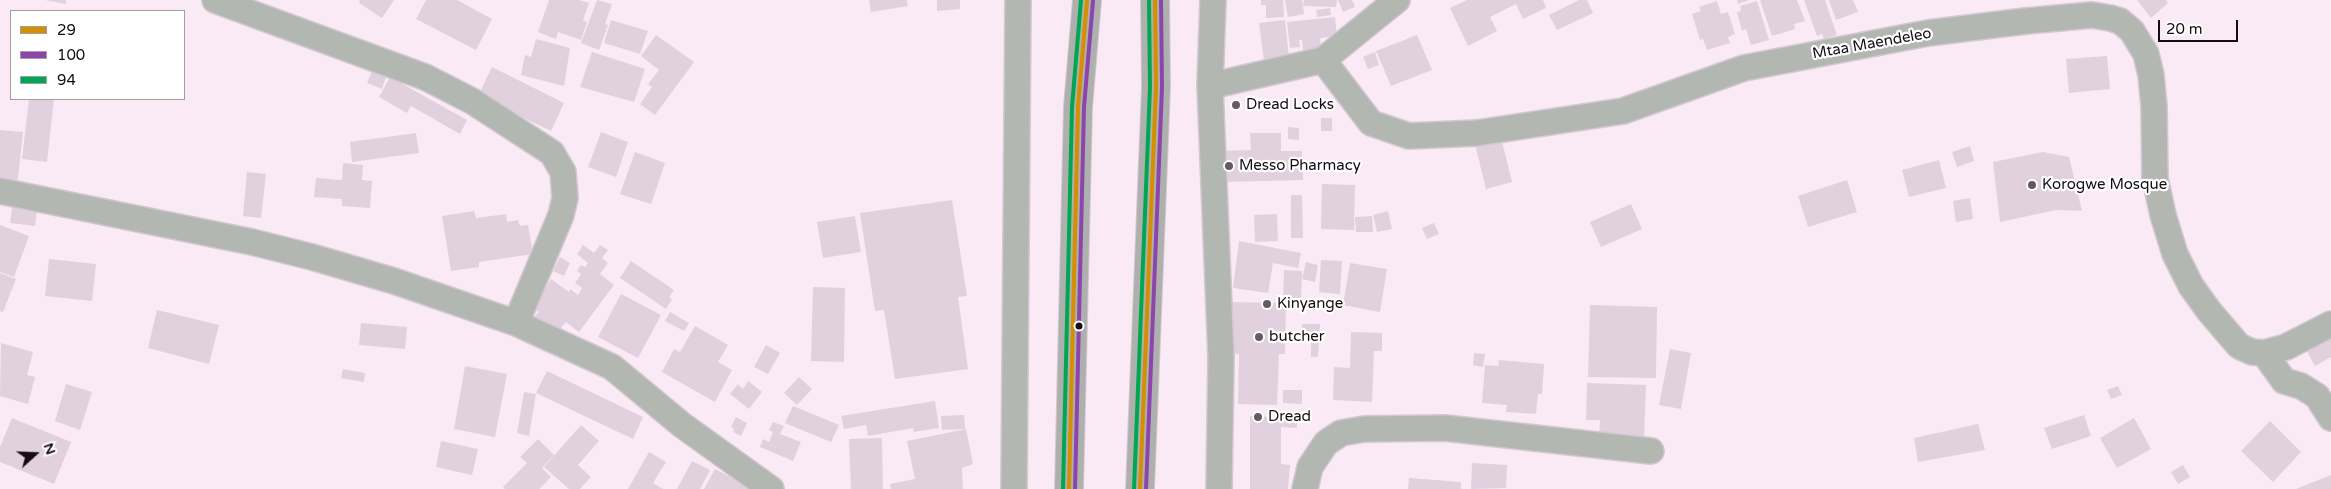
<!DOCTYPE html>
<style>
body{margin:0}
#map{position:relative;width:2331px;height:489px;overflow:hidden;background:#f9eaf6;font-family:"Varela Round",sans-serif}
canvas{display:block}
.legend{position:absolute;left:10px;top:10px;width:175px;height:90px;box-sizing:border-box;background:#fff;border:1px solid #a19ea1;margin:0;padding:6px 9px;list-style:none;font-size:15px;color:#150c13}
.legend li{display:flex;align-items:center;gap:10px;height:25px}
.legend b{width:25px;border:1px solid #a19ea1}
.north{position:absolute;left:10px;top:429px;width:50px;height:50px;-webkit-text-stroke:4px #fff;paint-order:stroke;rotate:70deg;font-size:14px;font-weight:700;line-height:20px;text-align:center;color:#150c13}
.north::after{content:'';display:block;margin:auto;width:18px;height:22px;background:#150c13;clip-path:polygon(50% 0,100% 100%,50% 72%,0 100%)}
.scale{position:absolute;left:2158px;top:20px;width:80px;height:22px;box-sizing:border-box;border:2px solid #150c13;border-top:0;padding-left:6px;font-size:15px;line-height:18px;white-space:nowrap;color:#150c13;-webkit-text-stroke:4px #fff;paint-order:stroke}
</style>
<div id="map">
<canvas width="2331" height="489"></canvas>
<ul class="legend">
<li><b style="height:6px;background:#d58f03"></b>29</li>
<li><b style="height:6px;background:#8e44ad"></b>100</li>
<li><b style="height:6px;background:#00a651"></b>94</li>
</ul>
<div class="north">N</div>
<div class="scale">20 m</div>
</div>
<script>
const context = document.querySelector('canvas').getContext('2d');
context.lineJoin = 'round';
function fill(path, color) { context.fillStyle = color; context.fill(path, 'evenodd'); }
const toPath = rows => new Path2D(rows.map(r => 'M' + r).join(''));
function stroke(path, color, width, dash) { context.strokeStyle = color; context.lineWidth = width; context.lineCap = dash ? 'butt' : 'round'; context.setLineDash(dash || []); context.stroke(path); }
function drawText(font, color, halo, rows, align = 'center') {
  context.font = font + ' "Varela Round",sans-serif'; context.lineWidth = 4.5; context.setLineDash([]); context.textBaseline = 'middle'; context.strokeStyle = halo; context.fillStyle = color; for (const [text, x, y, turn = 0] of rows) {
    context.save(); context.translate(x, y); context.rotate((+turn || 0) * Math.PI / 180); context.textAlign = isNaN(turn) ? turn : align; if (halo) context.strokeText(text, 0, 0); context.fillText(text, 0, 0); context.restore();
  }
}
fill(toPath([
 [45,0,66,0,66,4],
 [360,0,394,0,382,18,359,3],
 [426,0,457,0,492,19,476,50,416,19],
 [549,0,579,0,589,3,583,20,587,22,581,40,558,32,556,39,538,32],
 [597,0,612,4,605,24,608,25,599,50,581,43],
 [869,0,907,0,908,6,871,12],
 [937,0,960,0,960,9,937,11],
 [1261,0,1283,0,1284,17,1266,18,1266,5,1261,5],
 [1285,0,1302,0,1304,14,1288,17],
 [1304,0,1337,0,1336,7,1303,6],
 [1338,0,1352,0,1355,7,1343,12],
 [1467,0,1543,0,1546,8,1523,19,1516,4,1490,17,1497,31,1468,46,1450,8],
 [1579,0,1587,0,1593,13,1557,30,1549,15],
 [1737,0,1749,0,1738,4],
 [1760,0,1797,0,1805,21,1794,24,1795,29,1772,36],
 [1804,0,1825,0,1837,35,1824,39,1822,34,1817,36],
 [1829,0,1853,0,1858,12,1836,20],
 [2137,0,2166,0,2168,3,2151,18],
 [1717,1,1721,14,1728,12,1735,34,1728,37,1730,43,1707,50,1703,39,1700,40,1692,14,1701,11,1699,7],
 [1757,1,1769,40,1751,45,1746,29,1742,31,1737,12,1741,11,1740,6],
 [1330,8,1331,15,1317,17,1316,10],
 [1335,17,1337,36,1320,38,1321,49,1303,50,1302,40,1299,40,1300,47,1290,48,1287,22],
 [611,20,648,31,640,54,604,43],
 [1285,20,1289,57,1264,61,1259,23],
 [656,35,694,62,655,115,640,104,652,87,648,84,659,70,641,56],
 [1417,35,1432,70,1391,86,1376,51],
 [536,39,570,48,564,86,521,75,525,55,531,57],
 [592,52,645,69,634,102,580,87],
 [1375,52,1379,65,1368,69,1363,57],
 [2107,56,2110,89,2069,93,2066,59],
 [492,67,564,103,551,131,478,96],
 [372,71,386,77,382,89,367,83],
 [390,77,467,120,460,134,411,106,407,113,379,97],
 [29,99,54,99,47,162,22,159],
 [1321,118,1332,118,1332,131,1321,131],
 [1288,127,1299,128,1299,140,1288,139],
 [0,130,23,132,17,187,0,185],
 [601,132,628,142,616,177,588,167],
 [416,133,419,153,352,162,350,142],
 [1250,133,1281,133,1281,151,1302,151,1303,180,1222,182,1221,151,1251,150],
 [1500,133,1512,182,1486,189,1474,140],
 [1970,146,1974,161,1957,167,1952,152],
 [635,152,665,163,651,204,620,194],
 [2043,152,2069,157,2082,211,2056,210,2000,222,1993,162],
 [1939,160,1946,188,1909,197,1902,170],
 [343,163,363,165,362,180,372,181,370,208,342,206,342,199,314,197,316,178,342,180],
 [247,172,266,174,261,218,243,216],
 [1847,180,1857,212,1808,227,1798,196],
 [1322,184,1355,185,1354,230,1321,229],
 [1291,195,1302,195,1303,238,1291,238],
 [1970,198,1973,219,1956,222,1953,201],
 [952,200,967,296,958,297,968,369,895,379,884,310,875,311,860,213],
 [13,201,38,204,35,226,10,223],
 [1631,204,1642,229,1601,247,1590,222],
 [474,211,476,218,506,214,507,222,518,220,520,226,528,225,533,254,479,262,479,267,451,271,442,216],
 [1388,211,1392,229,1377,232,1373,215],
 [1277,214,1278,241,1255,242,1254,215],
 [855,216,861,252,823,258,817,222],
 [1372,216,1373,232,1356,232,1355,217],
 [1434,223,1439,234,1427,239,1422,228],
 [0,225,29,236,14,277,0,272],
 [1239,241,1301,253,1298,268,1273,263,1268,293,1233,288],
 [583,245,594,253,600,245,608,250,602,258,608,263,600,274,614,285,579,332,566,322,556,334,534,318,539,312,533,308,551,279,569,292,570,289,578,295,582,288,575,283,581,274,577,271,581,265,585,267,588,263,577,254],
 [560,257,570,263,564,276,553,271],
 [49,259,96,264,92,301,45,296],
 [1321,260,1342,261,1340,294,1319,292],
 [631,261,674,290,669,297,672,299,666,309,620,278],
 [1306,262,1318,265,1315,282,1302,279],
 [1350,263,1387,269,1380,312,1343,305],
 [1284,270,1302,271,1301,299,1283,299],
 [0,273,16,279,3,312,0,311],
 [813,287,845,288,844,362,811,361],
 [621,294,661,315,638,358,598,337],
 [1231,302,1286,303,1285,354,1279,354,1277,405,1238,404,1239,354,1231,354],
 [1590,305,1657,307,1656,378,1588,377],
 [157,310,219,325,209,364,148,348],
 [670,312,689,323,684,331,665,321],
 [361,323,407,327,405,349,359,345],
 [1302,324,1320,324,1318,357,1311,357,1311,342,1301,341],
 [695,326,728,345,718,362,732,370,715,402,662,372,674,349,680,352],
 [1351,332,1382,333,1382,351,1374,351,1372,402,1333,400,1334,367,1350,368],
 [2331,332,2331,357,2315,366,2304,346],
 [1,343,33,352,27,375,35,377,28,404,0,396],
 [766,345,780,353,768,374,754,367],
 [1670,349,1691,353,1681,409,1659,405],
 [1474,353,1485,354,1483,367,1473,365],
 [1499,360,1544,364,1542,394,1538,394,1536,414,1506,412,1507,405,1482,403,1485,365,1498,366],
 [465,366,507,374,495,437,454,429],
 [343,369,365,373,364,382,341,378],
 [547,371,643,417,633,439,536,393],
 [799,377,812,389,797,405,784,393],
 [748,381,762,392,749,409,730,394,738,384,743,389],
 [1587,383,1646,385,1644,439,1599,437,1600,420,1586,420],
 [66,384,92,392,80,430,55,421],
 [2118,386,2122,395,2111,399,2107,390],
 [1283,390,1302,390,1302,404,1283,403],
 [524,392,536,394,529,436,517,433],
 [935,401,939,428,914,432,913,428,868,436,866,425,844,429,841,416],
 [793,406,839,425,831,442,785,423],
 [964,415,965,429,942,430,941,416],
 [2084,415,2091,436,2052,449,2044,428],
 [1250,416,1297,418,1297,428,1281,427,1281,464,1290,465,1288,489,1250,489],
 [736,417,747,423,741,436,733,432,734,429,731,427],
 [12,418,71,442,54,484,0,462,0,447],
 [2134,418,2151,449,2117,468,2100,438],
 [2270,421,2301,452,2273,482,2241,451],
 [773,422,784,426,780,434,801,442,793,461,760,447,763,439,769,442,773,432,769,430],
 [1978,424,1985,450,1918,462,1914,438],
 [581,425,599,441,578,465,591,477,580,489,569,489,544,467],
 [966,429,973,464,962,468,963,489,891,489,890,484,915,479,907,441],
 [882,438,883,489,851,489,849,439],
 [538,439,554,455,542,468,551,477,539,489,505,489,503,487,527,463,520,457],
 [441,441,478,449,472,475,436,467],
 [649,452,666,462,653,483,663,489,628,489],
 [692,461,710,470,700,489,677,489],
 [1472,463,1507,465,1506,488,1471,489],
 [2183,465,2190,477,2178,484,2171,472],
 [715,469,753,489,704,489],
 [2331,475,2331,489,2296,489],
 [1409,478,1461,482,1461,489,1408,489]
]), '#e1d1df');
const minor = toPath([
 [215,0,425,77,472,101,552,153,563,172,565,198,561,215,516,323],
 [1213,0,1210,86,1221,357,1219,489],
 [1323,60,1397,0],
 [1210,86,1323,60,1371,123,1409,136,1477,133,1623,111,1744,68,1928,33,2026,21,2092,15,2110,18,2120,21,2132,31,2146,54,2151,75,2154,106,2155,178,2163,215,2175,254,2191,286,2209,311,2239,346,2252,352,2264,353,2286,347,2331,324],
 [0,191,252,242,312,257,394,281,516,323,612,367,682,425,771,489],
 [2264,353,2284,381,2301,386,2317,396,2331,418],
 [1014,489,1018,0],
 [1305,489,1310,467,1326,443,1341,433,1364,429,1445,428,1651,451]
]);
const trunk = toPath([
 [1069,489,1078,107,1087,0],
 [1140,489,1156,87,1155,0]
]);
stroke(minor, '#d3c8d1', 28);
stroke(trunk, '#d3c8d1', 30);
stroke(minor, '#b2b7b2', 25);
stroke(trunk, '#aeb0ae', 28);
stroke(toPath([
 [1069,489,1078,107,1087,0],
 [1140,489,1156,87,1155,0]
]), '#d58f03', 4);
stroke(toPath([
 [1075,489,1084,107,1093,1],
 [1146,489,1162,87,1161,0]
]), '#8e44ad', 4);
stroke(toPath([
 [1063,489,1072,107,1081,0],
 [1134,489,1150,87,1149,0]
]), '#00a651', 4);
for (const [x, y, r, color] of [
 [1236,105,5,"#655a62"],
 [1229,166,5,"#655a62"],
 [2032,185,5,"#655a62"],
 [1267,304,5,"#655a62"],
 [1079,326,4.5,"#150c13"],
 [1259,337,5,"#655a62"],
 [1258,417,5,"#655a62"]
]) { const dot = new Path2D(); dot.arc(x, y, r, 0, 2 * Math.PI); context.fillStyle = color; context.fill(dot); stroke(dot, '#fff', 2); }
drawText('15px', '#150c13', '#fff', [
 ["Mtaa Maendeleo",1872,44,-10]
]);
drawText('15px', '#150c13', '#fff', [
 ["Dread Locks",1246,105],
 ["Messo Pharmacy",1239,166],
 ["Korogwe Mosque",2042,185],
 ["Kinyange",1277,304],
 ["butcher",1269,337],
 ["Dread",1268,417]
], 'left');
</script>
